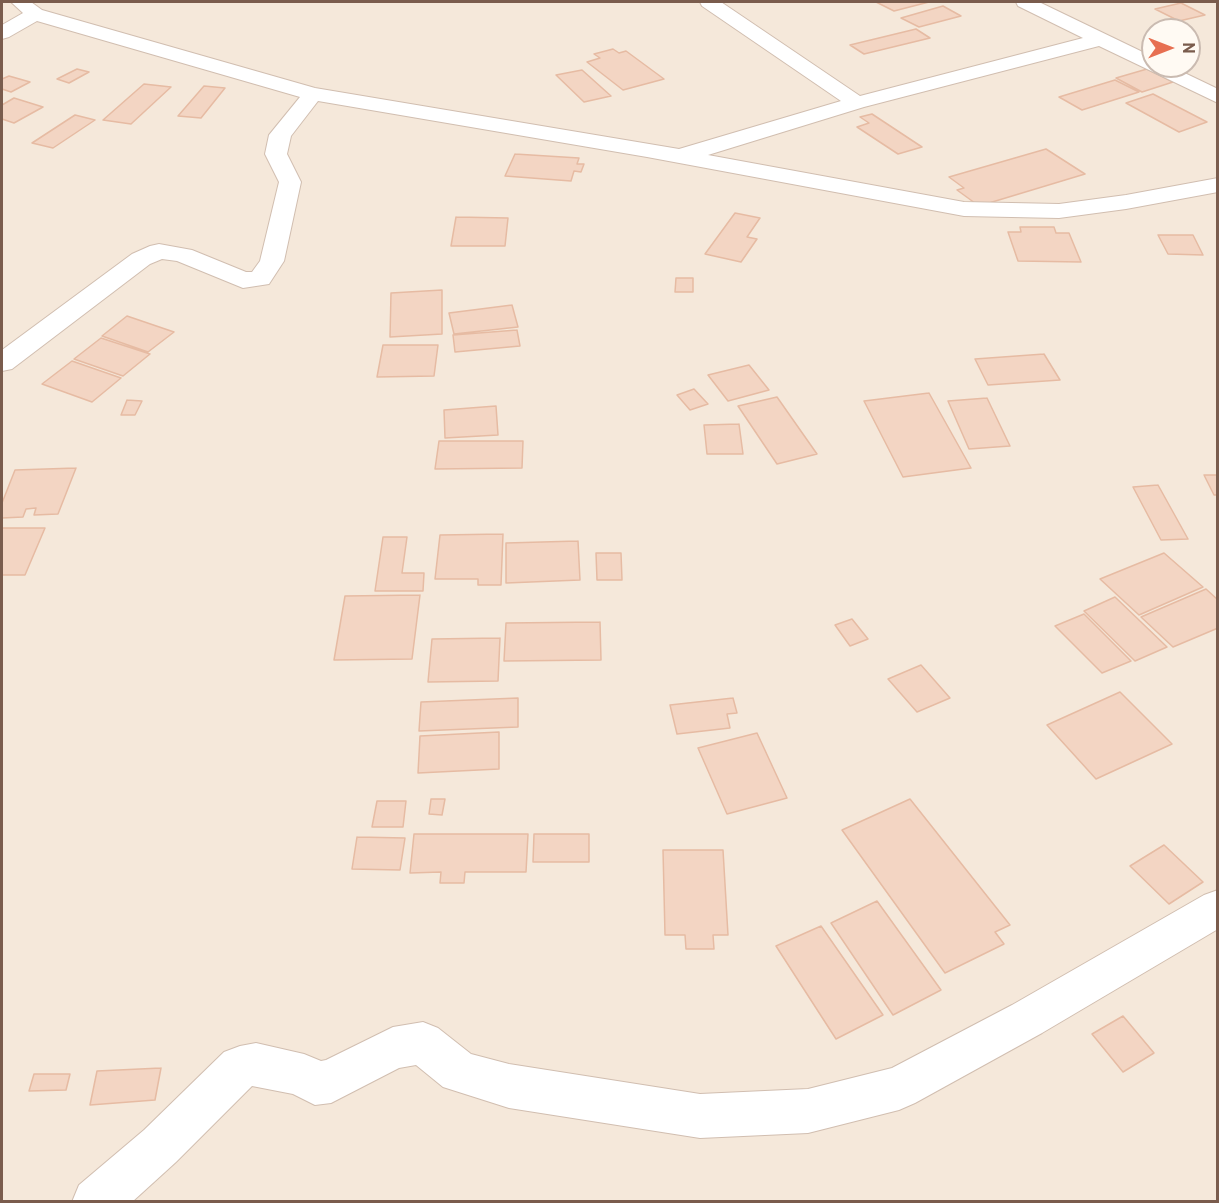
<!DOCTYPE html>
<style>
body{margin:0}
#map{position:relative;width:1219px;height:1203px;overflow:hidden;background:#fdf6ec;font-family:Overpass,sans-serif}
canvas{display:block}
.frame{position:absolute;inset:0;border:3px solid #7a5c4d;pointer-events:none}
.north{position:absolute;left:1141px;top:18px;width:60px;height:60px;box-sizing:border-box;background:#fffaf3;border:2px solid #cabbb1;border-radius:50%;rotate:90deg;font-size:16px;font-weight:700;line-height:24px;text-align:center;color:#7a5c4d}
.north::after{content:'';display:block;margin:auto;width:21px;height:27px;background:#e76f51;clip-path:polygon(50% 0,100% 100%,50% 72%,0 100%)}
</style>
<div id="map">
<canvas width="1219" height="1203"></canvas>
<div class="frame"></div>
<div class="north">N</div>
</div>
<script>
const context = document.querySelector('canvas').getContext('2d');
context.lineJoin = 'round';
function fill(path, color) { context.fillStyle = color; context.fill(path, 'evenodd'); }
const toPath = rows => new Path2D(rows.map(r => 'M' + r).join(''));
function stroke(path, color, width, dash) { context.strokeStyle = color; context.lineWidth = width; context.lineCap = dash ? 'butt' : 'round'; context.setLineDash(dash || []); context.stroke(path); }
fill(toPath([
 [2,2,1217,2,1217,1201,2,1201],
 [1153,30,1189,30,1189,66,1153,66]
]), '#f5e8da');
const building = toPath([
 [876,2,929,2,894,11,876,2],
 [1181,3,1205,15,1179,21,1155,9,1181,3],
 [943,6,961,16,919,27,901,18,943,6],
 [916,29,930,38,864,54,850,45,916,29],
 [613,49,619,53,626,51,664,79,623,90,587,62,600,58,594,54,613,49],
 [77,69,89,72,69,83,57,79,77,69],
 [1147,69,1173,82,1142,92,1116,78,1147,69],
 [582,70,611,96,584,102,556,75,582,70],
 [9,76,30,82,11,92,2,89,2,79,9,76],
 [1115,80,1139,92,1082,110,1059,97,1115,80],
 [144,84,171,87,131,124,103,120,144,84],
 [204,86,225,88,201,118,178,116,204,86],
 [1153,94,1207,122,1179,132,1126,103,1153,94],
 [14,98,43,107,14,123,2,119,2,105,14,98],
 [872,114,922,147,898,154,857,127,869,123,860,117,872,114],
 [75,115,95,120,53,148,32,143,75,115],
 [1046,149,1085,174,979,206,957,190,964,188,949,177,1046,149],
 [515,154,579,158,577,164,584,164,581,172,574,171,571,181,505,176,515,154],
 [735,213,760,218,747,237,757,239,741,262,705,254,735,213],
 [456,217,508,218,505,246,451,246,456,217],
 [1020,227,1054,227,1056,233,1069,233,1081,262,1018,261,1008,232,1021,232,1020,227],
 [1158,235,1193,235,1203,255,1168,254,1158,235],
 [676,278,693,278,693,292,675,292,676,278],
 [442,290,442,334,390,337,391,293,442,290],
 [512,305,518,327,454,334,449,313,512,305],
 [127,316,174,332,148,352,102,336,127,316],
 [517,330,520,346,455,352,453,335,517,330],
 [101,338,150,354,123,376,74,359,101,338],
 [383,345,438,345,434,376,377,377,383,345],
 [1044,354,1060,380,988,385,975,359,1044,354],
 [72,361,121,378,92,402,42,384,72,361],
 [749,365,769,390,728,401,708,375,749,365],
 [694,389,708,404,690,410,677,395,694,389],
 [929,393,971,468,903,477,864,401,929,393],
 [777,397,817,454,777,464,738,406,777,397],
 [987,398,1010,446,969,449,948,401,987,398],
 [127,400,142,401,135,415,121,415,127,400],
 [496,406,498,435,445,438,444,410,496,406],
 [739,424,743,454,707,454,704,425,739,424],
 [439,441,523,441,522,468,435,469,439,441],
 [76,468,58,514,34,515,36,508,26,509,23,517,2,518,2,503,15,470,76,468],
 [1204,475,1218,475,1218,495,1214,495,1204,475],
 [1158,485,1188,539,1161,540,1133,487,1158,485],
 [2,528,45,528,25,575,2,575,2,528],
 [503,534,501,585,478,585,478,579,435,579,440,535,503,534],
 [383,537,407,537,402,573,424,573,423,591,375,591,383,537],
 [578,541,580,580,506,583,506,543,578,541],
 [596,553,621,553,622,580,597,580,596,553],
 [1164,553,1203,587,1139,615,1100,579,1164,553],
 [1206,589,1218,600,1218,628,1173,647,1141,617,1206,589],
 [420,595,412,659,334,660,345,596,420,595],
 [1115,597,1167,647,1135,661,1084,611,1115,597],
 [1084,614,1131,661,1102,673,1055,626,1084,614],
 [852,619,868,639,850,646,835,625,852,619],
 [600,622,601,660,504,661,506,623,600,622],
 [500,638,498,681,428,682,432,639,500,638],
 [921,665,950,698,917,712,888,679,921,665],
 [1120,692,1172,744,1096,779,1047,725,1120,692],
 [518,698,518,727,419,731,421,702,518,698],
 [733,698,737,713,727,714,730,728,677,734,670,705,733,698],
 [499,732,499,769,418,773,420,736,499,732],
 [757,733,787,798,727,814,698,748,757,733],
 [431,799,445,799,442,815,429,814,431,799],
 [910,799,1010,925,995,932,1004,944,945,973,842,830,910,799],
 [377,801,406,801,403,827,372,827,377,801],
 [414,834,528,834,526,872,465,872,464,883,440,883,441,872,410,873,414,834],
 [534,834,589,834,589,862,533,862,534,834],
 [357,837,405,838,400,870,352,869,357,837],
 [1164,845,1203,882,1169,904,1130,866,1164,845],
 [663,850,723,850,728,935,713,935,714,949,686,949,685,935,665,935,663,850],
 [877,901,941,990,893,1015,831,923,877,901],
 [821,926,883,1015,836,1039,776,946,821,926],
 [1123,1016,1154,1053,1123,1072,1092,1034,1123,1016],
 [161,1068,155,1100,90,1105,97,1071,161,1068],
 [34,1074,70,1074,66,1090,29,1091,34,1074]
]);
fill(building, '#f3d5c3');
stroke(building, '#e6bba3', 1.5);
const minor = toPath([
 [11,2,31,2,42,10,315,88,679,149,841,101,702,6,700,2,721,2,860,96,1083,38,1018,6,1016,2,1039,2,1153,57,1153,66,1170,66,1218,89,1218,103,1099,46,864,107,708,155,964,202,1059,204,1126,195,1218,178,1218,192,1126,209,1059,218,964,216,647,157,318,101,291,136,287,154,301,182,284,261,269,284,243,288,177,261,162,259,150,264,12,369,2,371,2,350,132,254,150,246,159,244,192,250,246,272,252,272,260,261,279,182,265,154,269,135,300,97,37,21,9,37,2,39,2,25,23,13,11,2],
 [1218,890,1218,929,1042,1033,915,1103,899,1110,808,1133,700,1138,509,1108,443,1087,416,1065,399,1068,331,1103,315,1105,293,1094,252,1086,176,1162,132,1202,72,1202,79,1185,144,1130,224,1052,240,1046,256,1043,304,1054,321,1061,326,1060,393,1027,423,1022,438,1028,471,1054,509,1064,700,1094,808,1089,892,1068,1012,1005,1204,895,1218,890]
]);
stroke(minor, '#d1beb0', 2);
fill(minor, '#fff');
</script>
